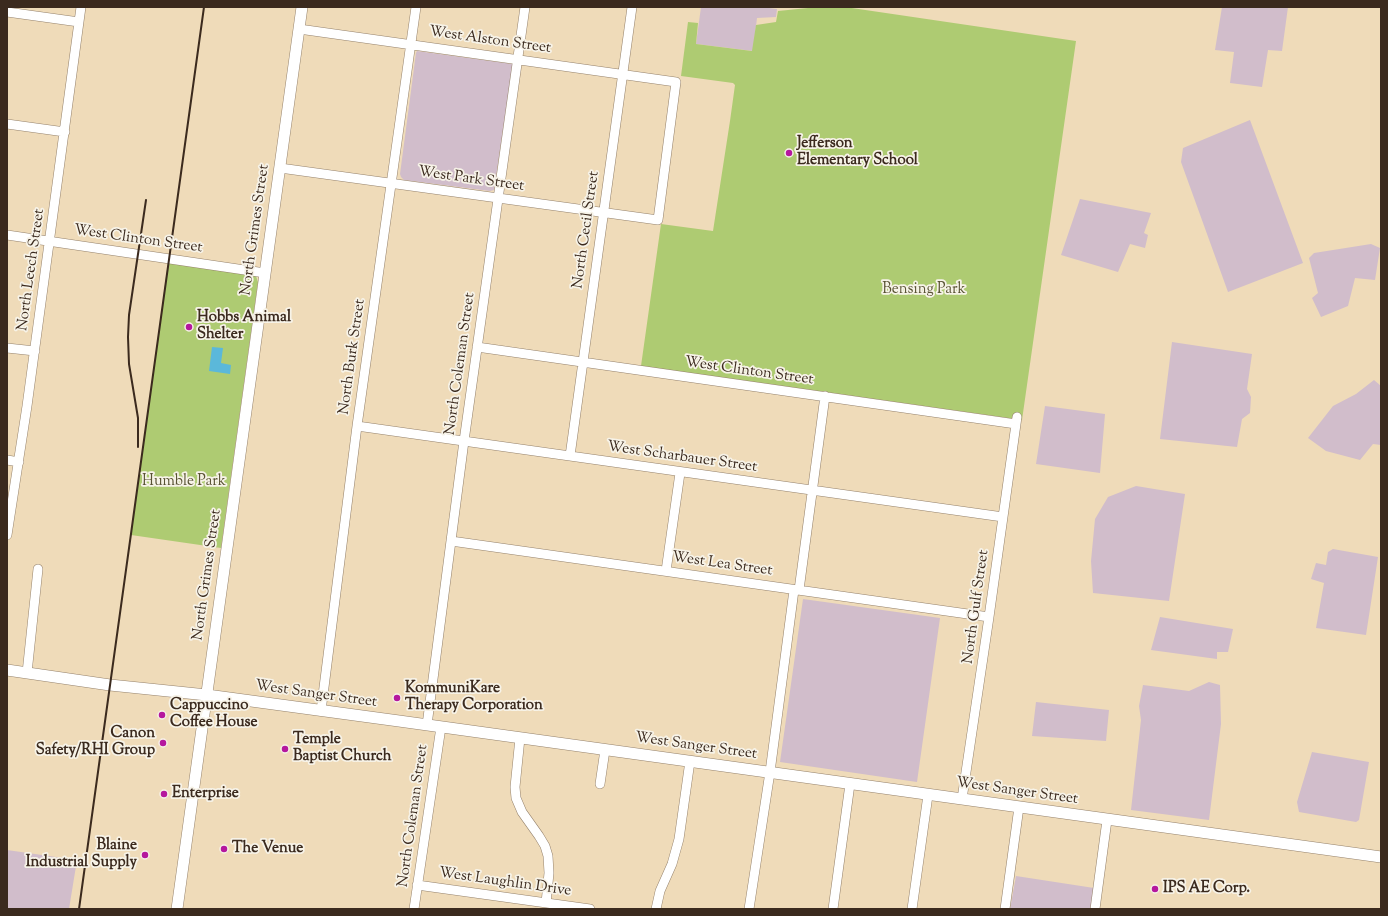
<!DOCTYPE html>
<style>
body{margin:0}
#map{position:relative;width:1388px;height:916px;overflow:hidden;background:#efdbb9;font-family:"Sorts Mill Goudy",serif}
canvas{display:block}
.frame{position:absolute;inset:0;border:8px solid #3b2a1e;pointer-events:none}
</style>
<div id="map">
<canvas width="1388" height="916"></canvas>
<div class="frame"></div>
</div>
<script>
const context = document.querySelector('canvas').getContext('2d');
context.lineJoin = 'round';
function fill(path, color) { context.fillStyle = color; context.fill(path, 'evenodd'); }
const toPath = rows => new Path2D(rows.map(r => 'M' + r).join(''));
function stroke(path, color, width, dash) { context.strokeStyle = color; context.lineWidth = width; context.lineCap = dash ? 'butt' : 'round'; context.setLineDash(dash || []); context.stroke(path); }
function drawText(font, color, halo, rows, align = 'center') {
  context.font = font + ' "Sorts Mill Goudy",serif'; context.lineWidth = 3.5; context.setLineDash([]); context.textBaseline = 'middle'; context.strokeStyle = halo; context.fillStyle = color; for (const [text, x, y, turn = 0] of rows) {
    context.save(); context.translate(x, y); context.rotate((+turn || 0) * Math.PI / 180); context.textAlign = isNaN(turn) ? turn : align; if (halo) context.strokeText(text, 0, 0); context.fillText(text, 0, 0); context.restore();
  }
}
fill(toPath([
 [701,7,761,7,777,9,776,17,757,18,753,51,696,44],
 [1222,7,1288,7,1282,51,1268,50,1262,87,1230,83,1234,52,1215,50],
 [417,51,513,64,494,190,490,191,404,180,401,177,400,174,416,53],
 [1250,120,1303,263,1228,292,1181,162,1183,148],
 [1080,199,1151,213,1144,233,1148,235,1145,248,1130,244,1118,272,1061,255],
 [1371,244,1380,248,1375,280,1355,278,1348,306,1321,317,1312,298,1318,293,1309,258,1314,253],
 [1172,342,1252,354,1247,389,1251,397,1250,413,1242,419,1237,447,1160,439],
 [1374,380,1381,386,1381,445,1373,444,1360,460,1326,451,1308,438,1333,406,1356,394],
 [1045,406,1105,414,1100,473,1036,464],
 [1136,486,1185,494,1169,601,1093,593,1091,561,1095,519,1108,497],
 [1333,549,1378,557,1366,635,1316,628,1324,583,1311,579,1316,563,1326,565,1328,552],
 [803,599,940,618,917,782,780,762],
 [1160,617,1233,629,1228,652,1217,652,1217,659,1151,650],
 [1209,682,1220,685,1221,724,1209,820,1131,810,1141,720,1139,706,1143,685,1189,691],
 [1036,702,1109,710,1106,741,1032,736],
 [1312,752,1369,762,1359,820,1356,822,1299,812,1297,802],
 [7,850,77,860,69,909,7,909],
 [1016,876,1094,888,1091,909,1010,909]
]), '#d1bdcb');
fill(toPath([
 [818,7,845,7,1076,41,1022,420,641,366,661,224,713,231,730,121,735,85,733,83,681,76,688,22,698,23,696,44,752,51,756,25,776,22,778,11],
 [168,262,256,276,258,282,221,548,131,535]
]), '#aecb72');
fill(toPath([
 [212,347,223,348,221,363,231,365,230,374,209,371]
]), '#5bb8da');
const minor = toPath([
 [7,12,79,22],
 [7,124,65,132],
 [280,168,658,220,676,82,299,29],
 [7,235,265,273],
 [477,347,1016,424],
 [7,348,35,351],
 [357,426,1003,517],
 [570,456,632,7],
 [7,460,19,462],
 [7,535,27,406,81,7],
 [451,541,989,617],
 [666,571,680,473],
 [799,590,825,396],
 [27,673,38,569],
 [321,711,357,426,416,7],
 [427,725,464,441,525,7],
 [520,738,515,787,516,798,522,812,539,836,545,846,548,856,549,873,546,903],
 [600,784,605,750],
 [962,799,989,617,1017,417],
 [417,885,590,909],
 [414,909,441,727],
 [656,909,660,891,672,864,679,839,690,761],
 [749,909,770,772,794,590],
 [833,909,850,784],
 [912,909,928,795],
 [1005,909,1019,807],
 [1095,909,1107,820]
]);
const major = toPath([
 [7,670,110,685,207,695,399,721,1381,857],
 [177,909,302,7]
]);
stroke(minor, '#95826c', 10);
stroke(major, '#95826c', 12);
stroke(minor, '#fff', 9);
stroke(major, '#fff', 11);
stroke(toPath([
 [138,447,138,418,129,364,128,337,129,315,146,200],
 [79,909,204,7]
]), '#3b2a1e', 2);
for (const [x, y, r, color] of [
 [789,153,4,"#b5179e"],
 [189,327,4,"#b5179e"],
 [397,698,4,"#b5179e"],
 [162,715,4,"#b5179e"],
 [163,743,4,"#b5179e"],
 [285,749,4,"#b5179e"],
 [164,794,4,"#b5179e"],
 [224,849,4,"#b5179e"],
 [145,855,4,"#b5179e"],
 [1155,889,4,"#b5179e"]
]) { const dot = new Path2D(); dot.arc(x, y, r, 0, 2 * Math.PI); context.fillStyle = color; context.fill(dot); stroke(dot, '#f7f3e8', 1.5); }
drawText('15px', '#3b2a1e', '#f7f3e8', [
 ["West Alston Street",490,41,8],
 ["West Park Street",471,180,8],
 ["North Grimes Street",256,230,-82],
 ["North Cecil Street",587,230,-82],
 ["West Clinton Street",138,240,8],
 ["North Leech Street",32,270,-82],
 ["North Burk Street",353,357,-82],
 ["North Coleman Street",461,364,-82],
 ["West Clinton Street",749,372,8],
 ["West Scharbauer Street",682,458,8],
 ["West Lea Street",722,565,8],
 ["North Grimes Street",208,575,-82],
 ["North Gulf Street",977,607,-82],
 ["West Sanger Street",316,695,8],
 ["West Sanger Street",696,747,8],
 ["West Sanger Street",1017,792,8],
 ["North Coleman Street",414,816,-82],
 ["West Laughlin Drive",505,883,8]
]);
drawText('bold 15px', '#3b2a1e', '#f7f3e8', [
 ["Jefferson",797,144],
 ["Elementary School",797,161],
 ["Hobbs Animal",197,318],
 ["Shelter",197,335],
 ["KommuniKare",405,689],
 ["Therapy Corporation",405,706],
 ["Cappuccino",170,706],
 ["Coffee House",170,723],
 ["Canon",155,734,"right"],
 ["Safety/RHI Group",155,751,"right"],
 ["Temple",293,740],
 ["Baptist Church",293,757],
 ["Enterprise",172,794],
 ["Blaine",137,846,"right"],
 ["Industrial Supply",137,863,"right"],
 ["The Venue",232,849],
 ["IPS AE Corp.",1163,889]
], 'left');
drawText('15px', '#585233', '#f7f3e8', [
 ["Bensing Park",924,290],
 ["Humble Park",184,482]
]);
</script>
